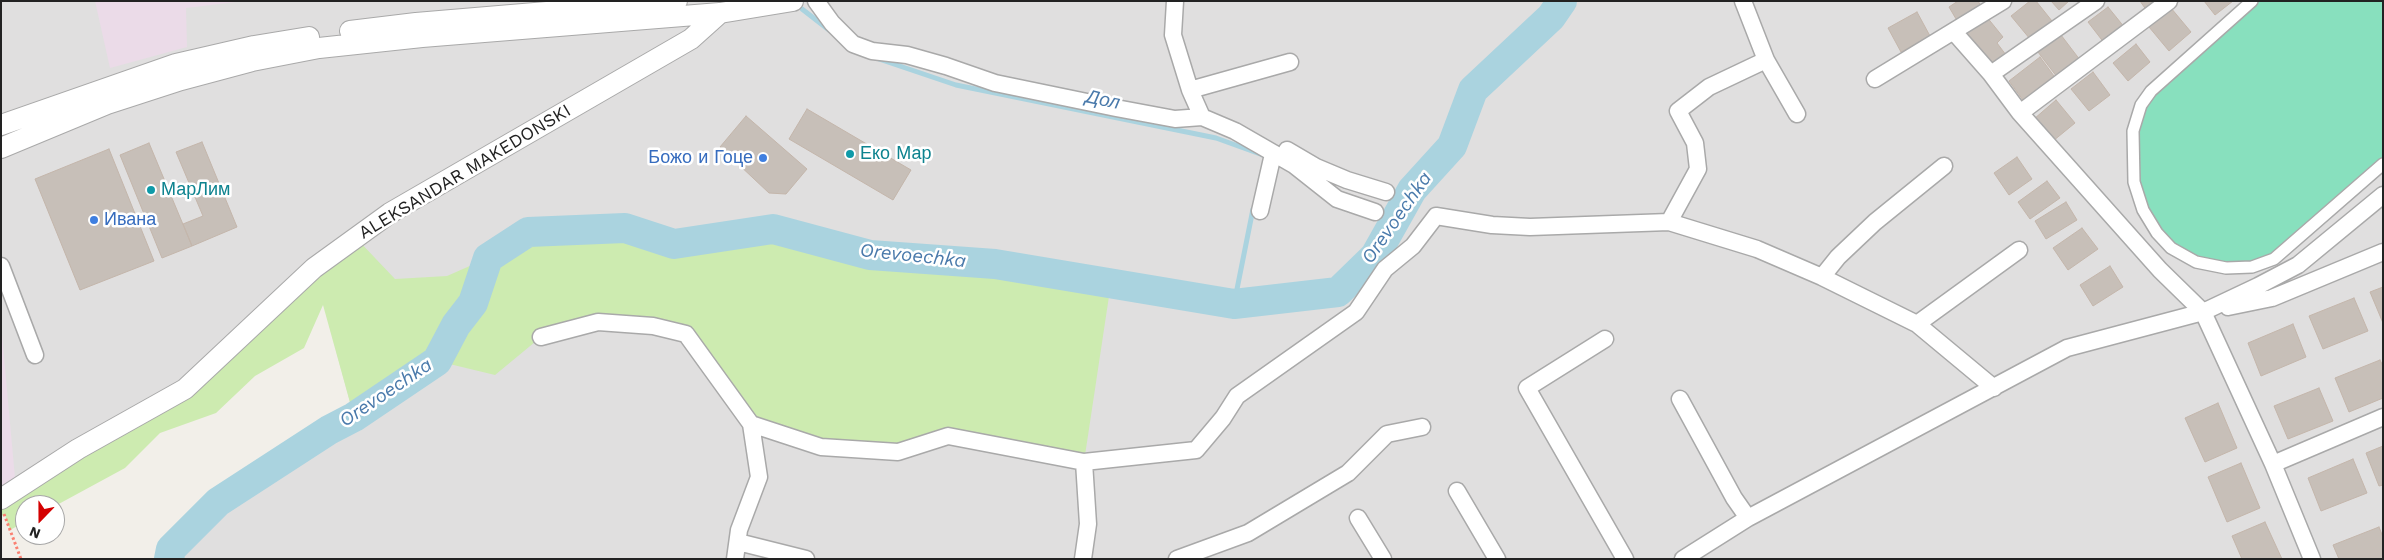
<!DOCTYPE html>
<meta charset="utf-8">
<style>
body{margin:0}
#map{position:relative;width:2384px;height:560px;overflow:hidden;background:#f2efe9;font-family:"Work Sans",sans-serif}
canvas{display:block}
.frame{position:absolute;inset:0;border:2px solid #222;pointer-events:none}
.north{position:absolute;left:15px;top:495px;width:50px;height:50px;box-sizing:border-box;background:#fff;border:1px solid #a7a7a7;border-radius:50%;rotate:202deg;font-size:14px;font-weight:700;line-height:20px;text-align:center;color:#222}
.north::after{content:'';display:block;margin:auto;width:18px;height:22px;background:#d40000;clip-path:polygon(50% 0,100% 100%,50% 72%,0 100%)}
</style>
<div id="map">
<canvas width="2384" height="560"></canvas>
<div class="frame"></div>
<div class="north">N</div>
</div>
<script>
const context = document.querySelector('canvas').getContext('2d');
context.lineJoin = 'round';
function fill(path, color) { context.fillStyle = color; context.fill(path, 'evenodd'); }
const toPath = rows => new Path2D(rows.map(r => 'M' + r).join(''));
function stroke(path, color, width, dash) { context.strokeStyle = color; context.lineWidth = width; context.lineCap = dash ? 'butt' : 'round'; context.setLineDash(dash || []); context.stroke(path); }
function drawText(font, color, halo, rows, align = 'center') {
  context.font = font + ' "Work Sans",sans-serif'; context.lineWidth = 5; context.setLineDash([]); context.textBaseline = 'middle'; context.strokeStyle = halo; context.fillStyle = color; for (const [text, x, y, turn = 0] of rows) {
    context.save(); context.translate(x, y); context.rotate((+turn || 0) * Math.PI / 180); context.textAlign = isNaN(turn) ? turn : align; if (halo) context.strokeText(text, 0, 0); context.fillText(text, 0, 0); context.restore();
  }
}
fill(toPath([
 [1,1,2383,1,2383,559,169,559,171,549,218,502,329,430,354,417,314,269,185,389,1,499]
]), '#e0dfdf');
fill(toPath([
 [95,1,244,1,186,8,187,47,110,68],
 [1,324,16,489,1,499]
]), '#ebdbe8');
fill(toPath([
 [625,228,674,244,773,229,870,255,995,264,1111,283,1084,462,948,436,898,452,821,447,751,424,686,334,598,322,541,337,495,375,437,361,354,417,323,305,304,348,255,376,216,413,160,433,125,468,55,506,25,505,25,522,10,530,5,515,1,516,1,499,185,389,356,238,395,279,447,276,488,258,528,232]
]), '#cdebb0');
fill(toPath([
 [2252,1,2383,1,2383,164,2274,259,2226,268,2171,248,2143,210,2133,131,2151,91]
]), '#88e0be');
stroke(toPath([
 [802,9,829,30],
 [876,58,956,85,1216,138,1263,155],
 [1234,304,1253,209]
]), '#aad3df', 5);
stroke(toPath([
 [169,559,171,549,218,502,329,430,354,417,437,361,456,325,473,303,488,258,528,232,625,228,674,244,773,229,870,255,995,264,1234,304,1338,292,1375,256,1412,190,1452,146,1473,90,1551,17,1562,1]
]), '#aad3df', 30);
const building = toPath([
 [1958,1,1978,1,1983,9,1959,24,1949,7,1958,1],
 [2030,1,2036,1,2052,21,2030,39,2011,16,2030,1],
 [2051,1,2069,1,2059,10,2051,1],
 [2140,1,2160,1,2147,11,2140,1],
 [2204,1,2233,1,2215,15,2204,1],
 [2108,7,2125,28,2105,44,2088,22,2108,7],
 [2171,8,2191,32,2169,51,2149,27,2171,8],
 [1917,12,1930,36,1901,52,1888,28,1917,12],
 [1986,16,2003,37,1997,43,2006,55,1991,66,1965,33,1986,16],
 [2061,35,2080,60,2057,77,2038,52,2061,35],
 [2136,44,2150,62,2128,81,2113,63,2136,44],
 [2040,57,2054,76,2023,100,2009,81,2040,57],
 [2093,72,2110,95,2089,111,2071,89,2093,72],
 [2056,100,2075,123,2053,141,2034,119,2056,100],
 [807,109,911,170,893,200,789,139,807,109],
 [746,116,807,169,786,194,769,193,720,147,746,116],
 [202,142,237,227,192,246,183,224,203,216,176,152,202,142],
 [149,143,192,246,162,258,120,155,149,143],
 [109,149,154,261,80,290,35,179,109,149],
 [2017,157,2032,179,2009,195,1994,173,2017,157],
 [2047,181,2060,198,2030,219,2018,202,2047,181],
 [2066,202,2077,220,2046,239,2035,221,2066,202],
 [2082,228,2098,249,2068,270,2053,248,2082,228],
 [2110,266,2123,287,2093,306,2080,285,2110,266],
 [2383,287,2383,323,2370,292,2383,287],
 [2354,298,2368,331,2323,349,2309,316,2354,298],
 [2293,324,2306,357,2261,376,2248,343,2293,324],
 [2380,360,2383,366,2383,398,2349,412,2335,378,2380,360],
 [2319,388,2333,421,2288,439,2274,406,2319,388],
 [2218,403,2237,448,2205,462,2185,418,2218,403],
 [2383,446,2383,485,2379,486,2366,453,2383,446],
 [2353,459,2367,493,2321,511,2308,478,2353,459],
 [2241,463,2260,508,2227,522,2208,477,2241,463],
 [2265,522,2282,559,2242,559,2232,536,2265,522],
 [2379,527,2383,537,2383,559,2339,559,2333,545,2379,527]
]);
fill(building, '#c7bfb8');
stroke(building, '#c4b6ab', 1);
const pedestrian = toPath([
 [2252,1,2151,91,2141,105,2133,131,2134,182,2143,210,2157,233,2171,248,2196,262,2226,268,2252,267,2274,259,2383,164]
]);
const minor = toPath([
 [816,1,832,23,853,44,872,51,907,55,946,66,995,83,1116,108,1175,119,1202,117,1235,131,1294,165,1337,199,1375,212],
 [1175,1,1173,35,1190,90,1202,117],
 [1743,1,1766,60,1797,114],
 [1954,32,1991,74,2020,113,2160,270,2203,312,2273,464,2312,559],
 [1991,74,2096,1],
 [1875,79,2003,1],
 [1190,90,1290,62],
 [2020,113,2169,1],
 [1287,150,1316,167,1347,180,1386,192],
 [1260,211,1273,154],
 [1669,222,1698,169,1695,143,1678,111,1709,87,1766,60],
 [1,266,35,355],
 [1822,277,1838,257,1875,222,1944,166],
 [2228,307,2272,298,2383,252],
 [1917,324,2019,250],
 [541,337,598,322,653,326,686,334,751,424,821,447,898,452,948,436,1084,462,1196,450,1223,418,1237,396,1356,312,1385,269,1413,246,1436,216,1492,225,1530,227,1669,222,1757,249,1822,277,1917,324,1994,388],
 [1605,339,1527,388,1625,559],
 [1680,399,1734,498,1748,518],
 [2273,464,2383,417],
 [1457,491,1497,559],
 [1358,518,1383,559],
 [738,542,806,559],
 [735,559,739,530,759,477,751,424],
 [1083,559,1088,524,1084,462],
 [1177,559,1248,533,1348,473,1387,434,1422,427],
 [1683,559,1748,518,2067,348,2203,312,2258,286,2298,265,2383,195]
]);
const tertiary = toPath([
 [350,31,416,23,677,1],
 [1,125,176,64,254,46,309,37],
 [1,148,107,104,181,80,252,61,319,48,422,37,720,13,793,1],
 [1,499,78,449,185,389,314,268,390,213,691,39,720,13]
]);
stroke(pedestrian, '#a9a9a9', 14);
stroke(minor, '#a9a9a9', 19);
stroke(tertiary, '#a9a9a9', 22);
stroke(toPath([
 [4,514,21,559]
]), '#fa8072', 3, [2.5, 2.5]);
stroke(pedestrian, '#fff', 11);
stroke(minor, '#fff', 16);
stroke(tertiary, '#fff', 20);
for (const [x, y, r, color] of [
 [850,154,5,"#0f9aa8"],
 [763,158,5,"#3f7fe0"],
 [151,190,5,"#0f9aa8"],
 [94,220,5,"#3f7fe0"]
]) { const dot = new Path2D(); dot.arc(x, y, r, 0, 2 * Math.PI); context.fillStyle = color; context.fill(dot); stroke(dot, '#fff', 2); }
drawText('18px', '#0d838f', '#fff', [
 ["Еко Мар",860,154],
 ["МарЛим",161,190]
], 'left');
drawText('18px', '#366cbe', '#fff', [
 ["Божо и Гоце",753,158],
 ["Ивана",104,220,"left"]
], 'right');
drawText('18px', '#222', '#fff', [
 ["ALEKSANDAR MAKEDONSKI",465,172,-31]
]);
drawText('italic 19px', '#4a7aab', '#fff', [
 ["Дол",1103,100,12],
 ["Orevoechka",1397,218,-55],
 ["Orevoechka",913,256,6],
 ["Orevoechka",386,393,-34]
]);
</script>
